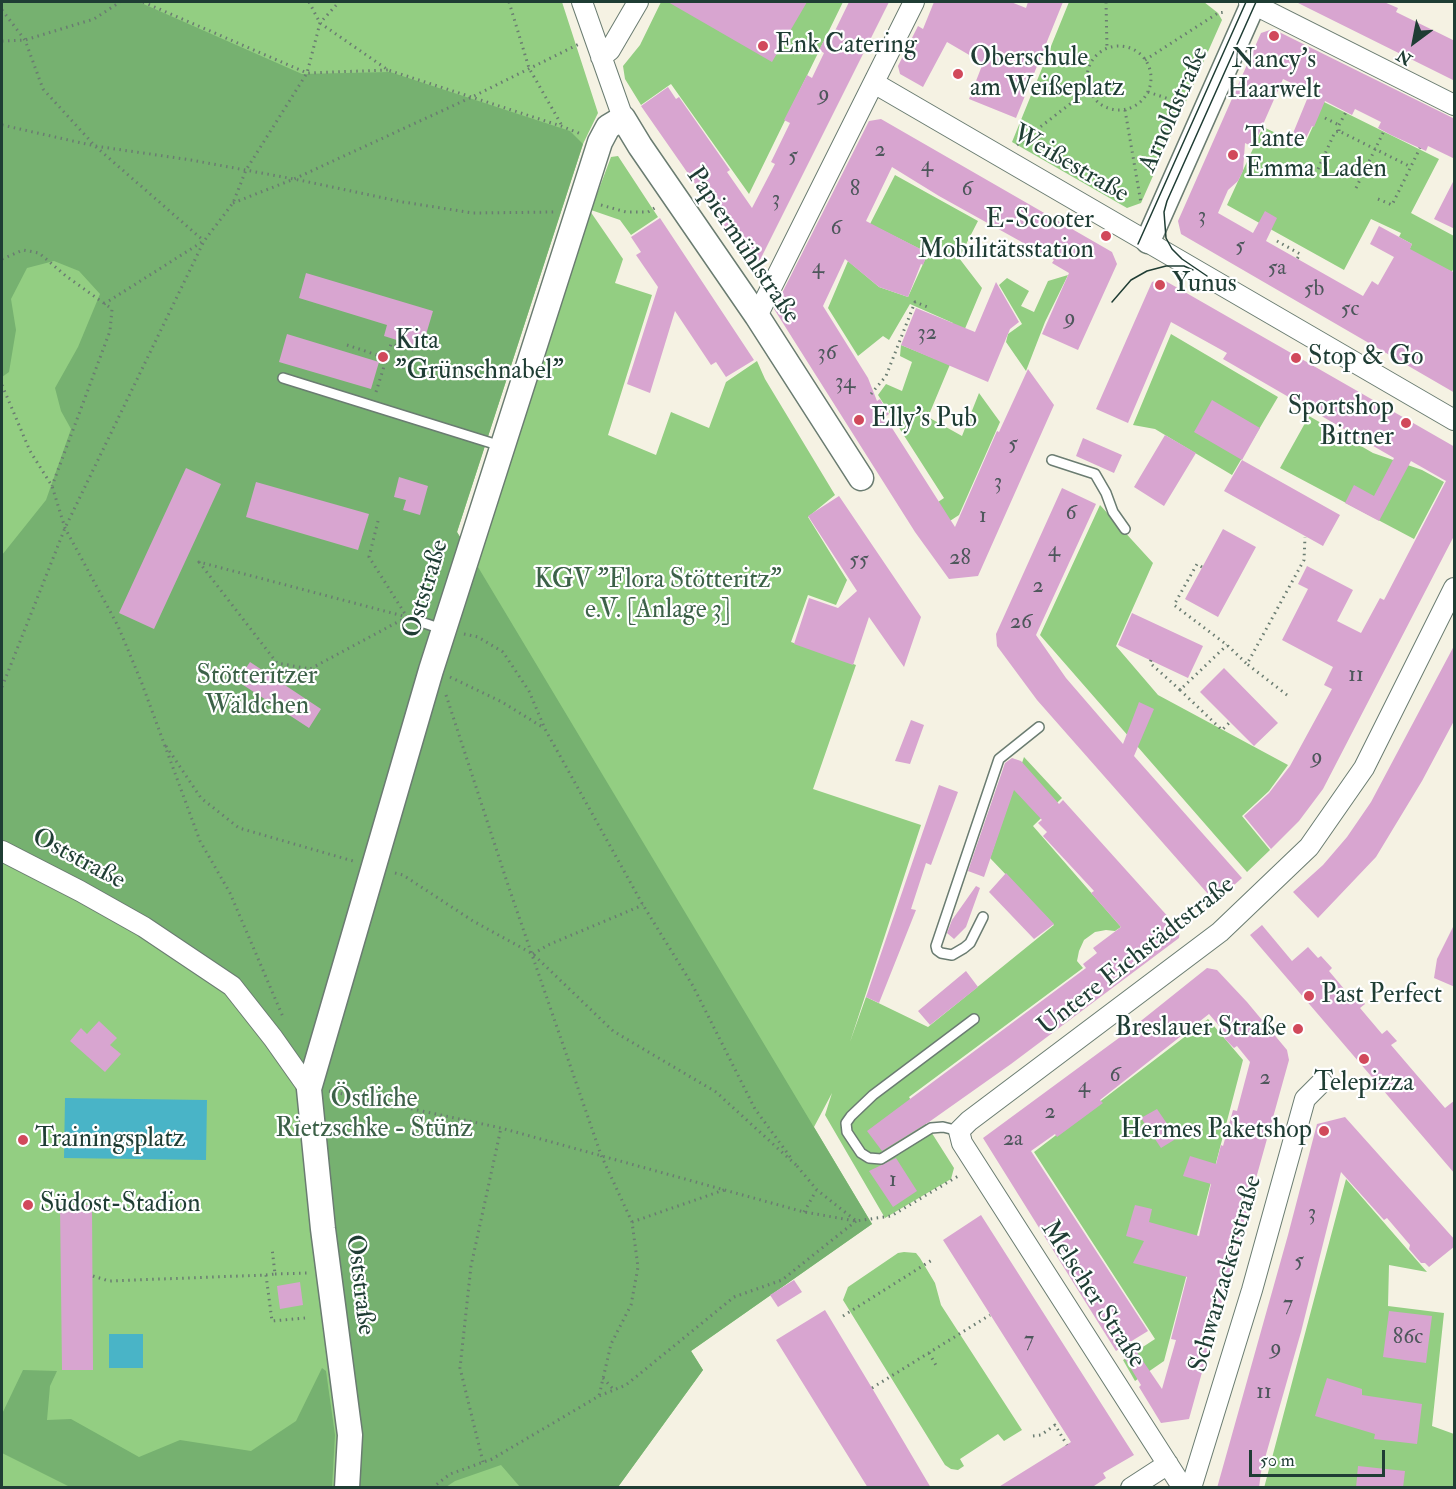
<!DOCTYPE html>
<meta charset="utf-8">
<style>
body{margin:0}
#map{position:relative;width:1456px;height:1489px;overflow:hidden;background:#f5f2e3;font-family:"IM FELL Double Pica",serif}
canvas{display:block}
.frame{position:absolute;inset:0;border:3px solid #1f3d34;pointer-events:none}
.north{position:absolute;left:1384px;top:12px;width:60px;height:60px;-webkit-text-stroke:4px #fff;paint-order:stroke;rotate:212deg;font-size:16px;font-weight:700;line-height:24px;text-align:center;color:#1f3d34}
.north::after{content:'';display:block;margin:auto;width:21px;height:27px;background:#1f3d34;clip-path:polygon(50% 0,100% 100%,50% 72%,0 100%)}
.scale{position:absolute;left:1249px;top:1450px;width:136px;height:27px;box-sizing:border-box;border:3px solid #1f3d34;border-top:0;padding-left:8px;font-size:18px;line-height:21px;white-space:nowrap;color:#1f3d34;-webkit-text-stroke:4px #fff;paint-order:stroke}
</style>
<div id="map">
<canvas width="1456" height="1489"></canvas>
<div class="frame"></div>
<div class="north">N</div>
<div class="scale">50 m</div>
</div>
<script>
const context = document.querySelector('canvas').getContext('2d');
context.lineJoin = 'round';
function fill(path, color) { context.fillStyle = color; context.fill(path, 'evenodd'); }
const toPath = rows => new Path2D(rows.map(r => 'M' + r).join(''));
function stroke(path, color, width, dash) { context.strokeStyle = color; context.lineWidth = width; context.lineCap = dash ? 'butt' : 'round'; context.setLineDash(dash || []); context.stroke(path); }
function drawText(font, color, halo, rows, align = 'center') {
  context.font = font + ' "IM FELL Double Pica",serif'; context.lineWidth = 4.5; context.setLineDash([]); context.textBaseline = 'middle'; context.strokeStyle = halo; context.fillStyle = color; for (const [text, x, y, turn = 0] of rows) {
    context.save(); context.translate(x, y); context.rotate((+turn || 0) * Math.PI / 180); context.textAlign = isNaN(turn) ? turn : align; if (halo) context.strokeText(text, 0, 0); context.fillText(text, 0, 0); context.restore();
  }
}
fill(toPath([
 [2,2,562,2,598,113,583,144,457,532,473,559,590,211,623,259,615,283,652,295,608,435,656,455,671,412,709,428,726,382,757,361,765,379,835,495,808,517,847,580,836,605,808,595,791,642,856,665,813,789,921,825,850,1042,866,997,928,1027,1054,925,990,858,1024,757,1062,798,1033,826,1121,927,1115,931,1106,930,1095,932,1084,940,1079,951,1077,961,1083,968,909,1097,954,1168,951,1179,885,1218,825,1115,832,1093,814,1127,872,1224,691,1351,703,1370,618,1487,2,1488],
 [661,2,843,2,749,194,671,84,641,105,625,79,623,66,640,45],
 [1069,2,1204,2,1218,13,1222,20,1141,203,1127,208,1012,142],
 [1324,102,1439,159,1411,213,1454,236,1454,267,1452,272,1409,250,1412,244,1399,237,1401,233,1371,219,1344,270,1227,205,1263,127,1304,146],
 [618,156,658,217,631,235,620,220,591,210,611,157],
 [895,175,978,221,959,258,982,288,928,417,962,436,979,393,1000,422,959,515,924,538,911,520,944,498,878,395,886,384,902,391,912,362,900,356,901,345,938,360,953,323,910,304,889,340,883,336,858,356,828,308,848,261,879,287,908,297,928,253,870,224],
 [1068,275,1045,322,1026,371,1006,342,1008,334,1022,324,999,285,1007,278,1029,291,1021,306,1034,312,1048,281],
 [1171,334,1278,397,1232,475,1155,429,1133,425],
 [1309,416,1373,453,1422,470,1444,482,1414,539,1280,468],
 [1100,505,1153,563,1116,646,1158,695,1288,765,1269,791,1242,816,1270,850,1247,872,1040,635],
 [1208,1019,1243,1060,1164,1361,1135,1381,1123,1360,1155,1339,1034,1152],
 [1346,1179,1427,1272,1389,1265,1388,1306,1444,1313,1432,1426,1454,1434,1454,1487,1264,1488],
 [904,1252,916,1253,920,1258,935,1283,941,1305,1022,1430,1004,1441,998,1434,960,1459,964,1466,958,1470,951,1469,945,1465,843,1300,848,1287,898,1253]
]), '#93ce82');
fill(toPath([
 [2,2,139,2,302,74,390,72,570,131,583,144,457,532,872,1224,691,1351,703,1370,618,1487,520,1487,501,1465,455,1481,446,1487,357,1487,320,1093,237,984,2,844,2,555,46,500,71,429,61,411,55,388,78,347,100,294,79,271,54,261,27,268,11,299,16,330,9,372,2,377],
 [322,1368,326,1371,335,1435,332,1487,70,1487,2,1453,2,1414,23,1370,57,1371,50,1386,47,1420,71,1419,139,1457,180,1440,251,1451,296,1421]
]), '#76b170');
fill(toPath([
 [65,1098,207,1100,206,1160,64,1158],
 [109,1334,143,1334,143,1368,109,1368]
]), '#49b4c7');
fill(toPath([
 [668,2,807,2,772,62],
 [849,2,889,2,759,262,749,261,641,106,668,87,676,99,679,97,730,170,727,172,752,208,775,164,771,162,790,123,784,120,807,75,812,78,824,53,819,50,826,37,831,39],
 [934,2,1011,2,1026,8,1028,2,1063,2,1016,118,969,99,983,63,947,42,923,87,900,74,898,66,918,26,923,29],
 [1296,2,1384,2,1398,8,1396,12,1455,41,1455,81],
 [1273,29,1455,119,1455,159,1428,146,1426,151,1391,135,1378,128,1381,122,1355,109,1352,115,1325,101,1314,127,1312,126,1301,148,1289,143,1310,92,1283,79,1253,147,1245,143,1243,171,1238,181,1228,190,1218,213,1253,233,1265,211,1277,218,1266,241,1363,296,1372,281,1378,285,1394,257,1370,244,1379,226,1412,244,1410,249,1455,273,1455,393,1181,234,1178,221,1261,33],
 [881,119,1112,252,1117,264,1078,350,1042,334,1069,273,1052,263,1054,260,939,196,892,167,866,221,928,253,923,265,921,264,908,297,879,287,845,259,823,306,868,378,877,401,880,399,889,414,885,417,955,527,997,431,999,432,1028,369,1054,405,978,576,949,579,915,532,774,309,869,121],
 [1455,178,1455,229,1434,219],
 [660,218,754,360,726,377,716,362,711,365,675,311,650,393,627,384,658,287,636,255,641,252,631,237],
 [306,273,433,311,422,348,384,336,387,325,299,298],
 [1162,279,1455,447,1455,534,1323,789,1299,821,1271,849,1244,816,1269,793,1290,766,1332,689,1324,685,1333,667,1282,640,1308,589,1298,584,1307,566,1353,590,1337,621,1361,633,1380,598,1384,600,1446,481,1411,461,1379,521,1345,503,1354,485,1374,496,1394,458,1223,359,1227,353,1171,322,1128,423,1096,409,1152,282],
 [996,282,1019,322,1010,329,988,382,901,345,916,308,975,332],
 [287,334,379,362,371,389,279,362],
 [1212,400,1260,428,1242,460,1194,432],
 [1165,435,1196,453,1164,506,1134,487],
 [1083,438,1122,455,1114,473,1076,456],
 [1242,460,1340,515,1323,546,1224,491],
 [186,468,221,484,154,629,119,613],
 [399,477,428,486,420,515,403,510,406,500,394,497],
 [256,482,369,514,358,550,246,517],
 [1062,488,1096,504,1036,635,1066,678,1123,744,1139,702,1154,709,1134,756,1242,878,1215,902,1037,700,997,646,996,634],
 [839,496,921,617,904,667,869,617,853,665,794,644,809,598,838,608,857,591,808,516],
 [1223,529,1256,547,1218,617,1185,599],
 [1132,613,1203,646,1188,678,1118,645],
 [1455,644,1455,719,1422,781,1376,857,1318,918,1293,892,1323,865,1347,837,1371,802],
 [250,662,321,709,309,728,237,681],
 [1224,668,1278,723,1254,746,1200,692],
 [911,720,924,725,910,764,895,761],
 [1012,758,1021,761,1059,804,1063,800,1180,930,1179,938,1011,1064,929,1122,882,1151,867,1131,1086,968,1083,964,1097,953,1093,948,1121,927,1091,893,1094,891,1043,836,1047,832,1038,823,1042,820,1014,790,984,877,968,871,1005,763],
 [939,785,958,792,931,865,926,863,911,909,916,910,879,1003,866,997],
 [1006,873,1054,924,1034,939,989,892],
 [976,886,980,888,966,927,954,939,947,933,952,920],
 [1455,923,1455,987,1434,978,1437,959],
 [1262,925,1292,961,1308,947,1318,958,1321,956,1332,968,1329,971,1350,996,1355,992,1365,1004,1360,1008,1382,1034,1387,1030,1397,1041,1391,1045,1445,1108,1455,1100,1455,1174,1250,935],
 [1207,968,1217,970,1247,1002,1287,1050,1289,1060,1189,1419,1161,1423,1139,1387,1141,1385,1119,1349,1116,1351,983,1138,1127,1032],
 [1209,1014,1227,1035,1224,1038,1234,1048,1237,1046,1250,1062,1237,1111,1233,1110,1223,1146,1221,1145,1216,1164,1190,1156,1183,1176,1211,1184,1199,1236,1149,1222,1152,1209,1135,1205,1126,1236,1144,1241,1133,1263,1187,1277,1171,1339,1176,1340,1162,1389,1130,1342,1148,1331,1031,1151,1055,1134,1057,1137,1103,1103,1100,1100],
 [966,971,978,987,930,1025,918,1011],
 [99,1021,117,1038,110,1045,121,1054,105,1072,70,1041,81,1028,87,1034],
 [1157,1109,1174,1134,1174,1140,1161,1148,1141,1118],
 [1345,1117,1455,1240,1455,1246,1429,1267,1425,1263,1421,1263,1409,1249,1410,1245,1387,1218,1384,1220,1341,1172,1301,1332,1261,1472,1259,1488,1217,1488,1288,1235,1317,1124],
 [896,1158,917,1191,893,1207,869,1171],
 [60,1205,92,1205,93,1370,62,1370],
 [981,1215,1134,1455,1103,1473,1106,1478,1091,1488,997,1488,1071,1442,943,1240],
 [794,1280,802,1292,778,1307,770,1295],
 [300,1282,303,1305,280,1309,277,1286],
 [825,1310,872,1388,931,1488,868,1488,776,1340],
 [1389,1311,1432,1316,1426,1363,1383,1357],
 [1327,1378,1362,1389,1362,1395,1422,1404,1417,1444,1374,1439,1375,1434,1315,1416],
 [1358,1466,1405,1471,1403,1488,1356,1488]
]), '#d8a5d0');
const service = toPath([
 [283,378,501,446],
 [1052,460,1095,474,1106,493,1113,512,1125,529],
 [421,622,442,629],
 [983,917,970,943,964,948,952,955,941,953,937,950,936,946,999,759,1039,727],
 [959,1131,943,1127,931,1128,881,1159,869,1158,861,1153,847,1132,846,1123,851,1116,873,1095,974,1019]
]);
const minor = toPath([
 [582,2,623,118],
 [1249,2,1454,105],
 [601,57,610,50,638,2],
 [874,83,1454,420],
 [757,316,914,2],
 [2,851,80,891,144,927,232,986,273,1038,309,1089],
 [1131,1488,1168,1464],
 [1183,1488,962,1143,959,1131,969,1121,1220,932,1309,847,1364,768,1454,588],
 [1191,1488,1252,1290,1305,1099,1322,1082]
]);
const tertiary = toPath([
 [1148,241,1254,2],
 [347,1488,350,1435,323,1229,309,1089,431,670,600,142,608,127,623,118,640,146,757,316,861,478]
]);
stroke(service, '#6a7c71', 12);
stroke(minor, '#6a7c71', 22);
stroke(tertiary, '#6a7c71', 27);
stroke(toPath([
 [143,2,307,73,388,70],
 [309,2,320,23,388,70,561,126,581,134],
 [509,2,529,68,561,124],
 [1106,2,1107,48],
 [2,10,25,40,43,89,95,146,204,241],
 [2,41,25,40,94,19,120,2],
 '1087 78a32 32 0 1 1 64 0a32 32 0 1 1-64 0Z',
 [1145,60,1218,13,1226,12],
 [1148,92,1184,104],
 [1125,110,1141,203],
 [1325,118,1339,125],
 [2,125,95,146,191,160,294,179,403,202,473,213,555,212],
 [1339,131,1339,125,1346,112],
 [1017,145,1088,90],
 [1318,169,1335,132,1339,131,1411,167],
 [1356,188,1384,131],
 [1378,199,1392,205,1420,148],
 [233,203,294,179,472,97,579,44],
 [601,205,626,212,648,212,658,206],
 [1277,241,1300,254,1297,259],
 [2,259,23,250,39,253,66,276,112,309,110,331,52,486],
 [104,304,202,242],
 [347,345,386,358],
 [2,385,30,451,52,486,65,528,118,626,141,681,200,841,230,893,283,1017],
 [376,392,391,344,417,351],
 [871,394,886,376,915,302,930,308],
 [378,521,369,557,407,617,310,669,277,663,199,562,407,617,408,618],
 [1202,567,1197,564,1174,605,1227,645,1247,664],
 [464,634,478,637,503,652,529,691,545,729,643,905,693,986,755,1109,791,1158],
 [1151,660,1150,663,1180,690,1227,645],
 [450,677,502,702,544,728],
 [2,687,65,528,204,241,233,203,246,170,307,73,320,23,339,2],
 [1180,690,1222,730,1230,722],
 [446,695,508,885,601,1155,632,1222,638,1267,631,1305,611,1344,599,1396],
 [1287,695,1247,664,1304,560,1305,537],
 [166,746,201,798,239,828,353,861],
 [395,873,403,875,473,921,533,954,613,1031,716,1092,796,1165],
 [533,954,548,945,643,905],
 [329,1091,501,1128,804,1212,856,1221,891,1216,960,1175],
 [797,1166,817,1190,855,1220],
 [804,1212,816,1191],
 [632,1222,724,1190],
 [275,1274,309,1273],
 [266,1275,275,1274,272,1248],
 [93,1276,109,1281,266,1275,272,1321,305,1318],
 [843,1316,932,1260],
 [929,1353,937,1367],
 [603,1378,614,1390],
 [872,1388,990,1315],
 [1033,1436,1041,1435,1055,1425,1067,1445],
 [483,1462,460,1368,471,1266,501,1128],
 [432,1488,450,1474,492,1459,599,1396,626,1385,734,1297,782,1280,856,1221]
]), '#6a7c71', 3, [1.5, 4.5]);
stroke(service, '#fff', 9);
stroke(minor, '#fff', 20);
stroke(tertiary, '#fff', 24);
stroke(toPath([
 [1138,244,1246,2],
 [1207,276,1182,259,1172,249,1166,238,1164,212,1167,201,1256,2],
 [1112,302,1131,280,1147,271,1166,266,1184,266,1193,270]
]), '#1f3d34', 1.5);
for (const [x, y, r, color] of [
 [1274,36,6,"#d1495b"],
 [763,46,6,"#d1495b"],
 [958,74,6,"#d1495b"],
 [1233,155,6,"#d1495b"],
 [1106,236,6,"#d1495b"],
 [1160,285,6,"#d1495b"],
 [383,357,6,"#d1495b"],
 [1296,358,6,"#d1495b"],
 [859,420,6,"#d1495b"],
 [1406,423,6,"#d1495b"],
 [1309,996,6,"#d1495b"],
 [1298,1029,6,"#d1495b"],
 [1364,1059,6,"#d1495b"],
 [1324,1131,6,"#d1495b"],
 [23,1140,6,"#d1495b"],
 [28,1205,6,"#d1495b"]
]) { const dot = new Path2D(); dot.arc(x, y, r, 0, 2 * Math.PI); context.fillStyle = color; context.fill(dot); stroke(dot, '#fff', 2); }
drawText('22px', '#4d575b', null, [
 ["9",824,95],
 ["2",880,151],
 ["5",793,157],
 ["4",927,166],
 ["8",855,190],
 ["6",967,190],
 ["3",776,200],
 ["3",1202,217],
 ["6",836,229],
 ["5",1240,247],
 ["4",818,268],
 ["5a",1277,269],
 ["5b",1314,290],
 ["5c",1350,310],
 ["9",1070,319],
 ["32",927,334],
 ["36",827,354],
 ["34",845,383],
 ["5",1013,445],
 ["3",998,483],
 ["6",1071,514],
 ["1",983,517],
 ["4",1054,551],
 ["28",960,559],
 ["55",859,561],
 ["2",1038,587],
 ["26",1021,623],
 ["11",1356,676],
 ["9",1317,758],
 ["6",1115,1076],
 ["2",1265,1079],
 ["4",1084,1087],
 ["2",1050,1113],
 ["2a",1013,1140],
 ["1",893,1181],
 ["3",1312,1214],
 ["5",1299,1262],
 ["7",1288,1305],
 ["86c",1408,1338],
 ["7",1029,1341],
 ["9",1276,1349],
 ["11",1264,1393]
]);
drawText('26px', '#1f3d34', '#fff', [
 ["Enk Catering",775,46],
 ["Oberschule",970,59],
 ["am Weißeplatz",970,89],
 ["Nancy's",1274,61,"center"],
 ["Haarwelt",1274,91,"center"],
 ["Tante",1245,140],
 ["Emma Laden",1245,170],
 ["E-Scooter",1094,221,"right"],
 ["Mobilitätsstation",1094,251,"right"],
 ["Yunus",1172,285],
 ["Kita",395,342],
 ["\"Grünschnabel\"",395,372],
 ["Stop & Go",1308,358],
 ["Sportshop",1394,408,"right"],
 ["Bittner",1394,438,"right"],
 ["Elly's Pub",871,420],
 ["Past Perfect",1321,996],
 ["Breslauer Straße",1286,1029,"right"],
 ["Telepizza",1364,1084,"center"],
 ["Hermes Paketshop",1312,1131,"right"],
 ["Trainingsplatz",35,1140],
 ["Südost-Stadion",40,1205]
], 'left');
drawText('26px', '#1f3d34', '#fff', [
 ["Arnoldstraße",1175,110,-66],
 ["Weißestraße",1070,165,30],
 ["Papiermühlstraße",742,246,56],
 ["Oststraße",427,589,-73],
 ["Oststraße",78,860,28],
 ["Untere Eichstädtstraße",1137,957,-38],
 ["Schwarzackerstraße",1227,1274,-74],
 ["Oststraße",359,1285,83],
 ["Melscher Straße",1092,1295,57]
]);
drawText('26px', '#3c6148', '#fff', [
 ["KGV \"Flora Stötteritz\"",658,581],
 ["e.V. [Anlage 3]",658,611],
 ["Stötteritzer",257,677],
 ["Wäldchen",257,707],
 ["Östliche",374,1100],
 ["Rietzschke - Stünz",374,1130]
]);
</script>
